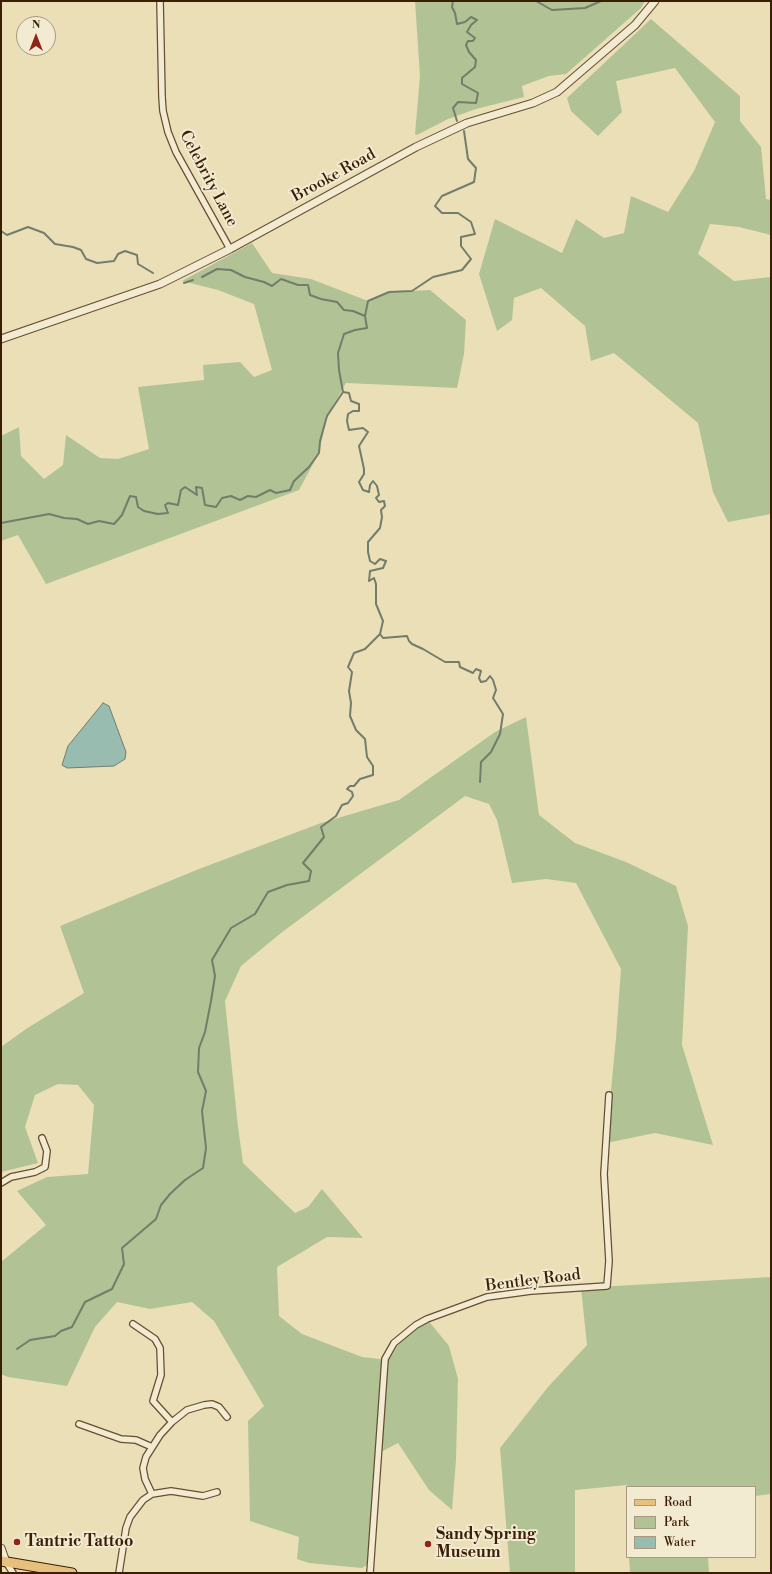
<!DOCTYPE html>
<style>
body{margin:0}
#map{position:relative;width:772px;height:1574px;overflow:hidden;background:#ebdfb8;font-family:"Libre Bodoni",serif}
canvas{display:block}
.frame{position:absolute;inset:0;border:2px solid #391e04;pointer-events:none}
.legend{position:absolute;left:626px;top:1486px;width:130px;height:72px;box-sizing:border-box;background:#f2ead1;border:1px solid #a8987f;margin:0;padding:5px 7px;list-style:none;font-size:12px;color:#391e04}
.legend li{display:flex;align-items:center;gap:8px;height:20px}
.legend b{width:20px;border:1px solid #a8987f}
.north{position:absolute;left:16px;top:16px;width:40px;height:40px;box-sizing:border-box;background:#f2ead1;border:1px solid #a8987f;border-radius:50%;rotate:0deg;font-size:11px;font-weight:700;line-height:16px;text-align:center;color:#391e04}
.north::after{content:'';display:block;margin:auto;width:14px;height:18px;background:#8f2418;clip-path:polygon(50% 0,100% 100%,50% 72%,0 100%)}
</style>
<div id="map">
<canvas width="772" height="1574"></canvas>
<div class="frame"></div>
<ul class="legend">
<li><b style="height:5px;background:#e6c07c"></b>Road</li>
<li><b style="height:11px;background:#b1c394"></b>Park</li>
<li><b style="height:11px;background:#98bcb0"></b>Water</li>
</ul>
<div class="north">N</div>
</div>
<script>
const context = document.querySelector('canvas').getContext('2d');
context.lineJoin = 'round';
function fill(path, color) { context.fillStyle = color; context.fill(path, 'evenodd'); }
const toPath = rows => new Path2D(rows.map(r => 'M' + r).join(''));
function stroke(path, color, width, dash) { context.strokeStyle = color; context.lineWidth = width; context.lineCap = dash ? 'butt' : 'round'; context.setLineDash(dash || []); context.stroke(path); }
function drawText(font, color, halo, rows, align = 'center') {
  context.font = font + ' "Libre Bodoni",serif'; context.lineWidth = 4; context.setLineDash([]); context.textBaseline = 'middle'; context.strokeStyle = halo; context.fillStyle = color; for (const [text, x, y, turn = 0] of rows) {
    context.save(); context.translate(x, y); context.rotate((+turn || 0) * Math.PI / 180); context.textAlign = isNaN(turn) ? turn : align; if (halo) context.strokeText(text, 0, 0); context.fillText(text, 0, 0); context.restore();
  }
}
fill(toPath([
 [415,1,645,1,641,8,566,74,549,76,522,86,524,97,476,109,448,119,417,135,415,134,420,76],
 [651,19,740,96,740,121,761,147,766,199,771,200,771,235,739,227,710,224,698,254,734,281,771,277,771,514,728,522,713,492,698,423,614,353,591,361,585,326,541,288,514,298,512,320,497,331,479,274,495,219,562,253,576,219,604,238,624,233,631,196,668,212,694,171,715,122,675,68,616,81,622,112,598,136,571,111,567,98],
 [252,243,272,273,311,279,368,301,389,292,430,290,466,320,464,354,457,388,346,383,327,416,319,453,299,490,46,584,18,535,1,541,1,436,19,427,21,456,44,479,63,465,66,435,100,458,118,459,149,449,138,387,204,380,203,365,240,362,254,377,272,370,254,304,218,290,182,281],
 [526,717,539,815,575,843,626,862,676,886,688,926,682,1045,713,1145,655,1133,606,1143,616,1038,621,969,576,883,546,879,512,883,497,820,489,804,465,796,281,933,241,966,225,1001,238,1127,243,1163,295,1213,308,1207,322,1189,363,1238,327,1237,277,1267,279,1316,302,1334,362,1357,389,1360,403,1337,427,1319,449,1346,458,1379,456,1460,452,1510,429,1490,398,1443,379,1453,371,1562,362,1568,309,1563,297,1559,299,1537,250,1521,248,1421,264,1406,214,1321,192,1302,150,1309,117,1302,95,1327,67,1386,8,1377,1,1374,1,1262,46,1225,17,1191,47,1177,88,1174,94,1105,78,1085,58,1084,35,1095,25,1127,38,1163,1,1172,1,1047,26,1029,84,993,60,926,199,869,321,823,399,800,495,732],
 [771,1277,771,1494,755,1496,755,1487,628,1487,627,1485,575,1490,575,1573,510,1573,500,1448,548,1387,587,1345,581,1288],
 [629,1557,708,1557,709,1573,630,1573]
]), '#b1c394');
const water = toPath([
 [103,703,109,706,126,752,125,759,114,766,67,768,62,765,68,746,103,703]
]);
fill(water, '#98bcb0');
stroke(water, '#727d6b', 1);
stroke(toPath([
 [453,1,452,7,455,13,457,24,465,22,471,17,477,20,471,25,467,32,475,38,473,41,468,41,466,45,469,52,476,60,475,67,462,78,462,84,478,93,476,103,458,102,453,108,457,121],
 [464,1,465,1],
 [536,1,552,10,585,8,601,1],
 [1,231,7,235,28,227,44,233,55,244,73,247,81,250,86,259,97,263,114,261,118,254,125,251,137,255,138,264,153,273],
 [202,277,217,269,231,270,245,277,264,282,272,286,281,279,298,285,308,285,310,295,321,299,337,302,344,310,353,311,365,316],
 [184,283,193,280],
 [1,523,49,514,64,518,77,519,88,524,99,521,114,524,122,515,130,496,136,497,138,507,144,511,158,514,168,513,165,505,168,503,178,505,181,490,185,487,197,495,196,487,202,488,205,505,216,507,222,498,231,496,240,500,248,496,256,497,270,490,276,493,290,490,294,481,309,467,319,453,320,441,327,416,343,392],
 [380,634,383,638,407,636,409,641,412,644,423,649,445,662,459,662,460,667,473,673,476,669,481,671,479,678,481,682,486,681,490,676,493,680,496,690,493,698,503,714,500,734,491,752,481,762,480,782],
 [17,1349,30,1340,55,1336,61,1331,72,1327,85,1302,112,1289,124,1264,122,1248,156,1219,161,1205,170,1194,185,1180,203,1168,206,1148,202,1111,206,1091,198,1072,199,1048,205,1032,211,1001,215,976,212,960,231,928,255,914,268,892,287,885,309,881,311,871,303,863,324,837,321,827,336,816,342,805,348,803,353,796,352,792,347,789,350,786,354,786,360,779,373,775,373,766,367,757,365,739,356,730,350,716,351,703,349,691,352,672,348,667,354,653,365,649,380,634,383,621,376,604,376,584,374,578,369,581,370,571,383,568,386,561,380,559,375,564,370,561,368,552,368,542,380,528,382,517,381,510,385,506,384,501,379,502,376,498,379,495,377,486,373,481,370,485,369,492,363,490,359,482,364,474,364,469,359,446,368,432,363,428,349,430,347,421,348,414,353,411,359,411,359,404,351,401,349,393,343,392,339,370,338,353,344,334,355,330,367,328,365,316,368,301,389,292,412,291,433,277,462,270,471,259,461,246,461,237,475,234,471,222,458,213,442,213,435,206,442,196,474,182,476,168,468,159,464,131]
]), '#727d6b', 2);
const minor = toPath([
 [160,1,162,97,163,111,168,132,176,152,230,249],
 [1,1183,11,1177,35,1172,45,1167,47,1151,42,1138],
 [133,1324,155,1339,160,1348,161,1375,153,1401,172,1422],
 [79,1424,121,1439,136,1440,152,1447],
 [152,1494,145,1479,143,1468,146,1457,160,1435,172,1422,187,1410,204,1405,212,1404,219,1407,227,1417],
 [6,1562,13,1573],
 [119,1573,126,1528,130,1517,143,1500,152,1494,171,1491,203,1496,217,1492],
 [370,1573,385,1359,394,1343,416,1325,427,1319,487,1297,531,1291,607,1286,609,1261,604,1174,609,1095]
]);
const tertiary = toPath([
 [1,339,160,284,230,249,416,147,467,123,533,103,557,92,635,25,655,1],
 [1,1548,6,1562]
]);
const primary = toPath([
 [1,1561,72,1573]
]);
stroke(minor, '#664e31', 8);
stroke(tertiary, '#664e31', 9);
stroke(primary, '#391e04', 11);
stroke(minor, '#f2ead1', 5.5);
stroke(tertiary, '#f2ead1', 7);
stroke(primary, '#e6c07c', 9);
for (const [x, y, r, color] of [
 [17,1542,4,"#8f2418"],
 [428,1544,4,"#8f2418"]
]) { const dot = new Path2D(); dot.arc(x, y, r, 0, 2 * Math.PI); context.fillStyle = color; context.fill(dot); stroke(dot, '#f2ead1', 1.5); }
drawText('16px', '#391e04', '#f2ead1', [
 ["Brooke Road",334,176,-29],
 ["Celebrity Lane",208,179,62],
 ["Bentley Road",533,1281,-7]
]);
drawText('bold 16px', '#391e04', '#f2ead1', [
 ["Sandy Spring",436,1535],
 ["Museum",436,1553],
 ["Tantric Tattoo",25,1542]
], 'left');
</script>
